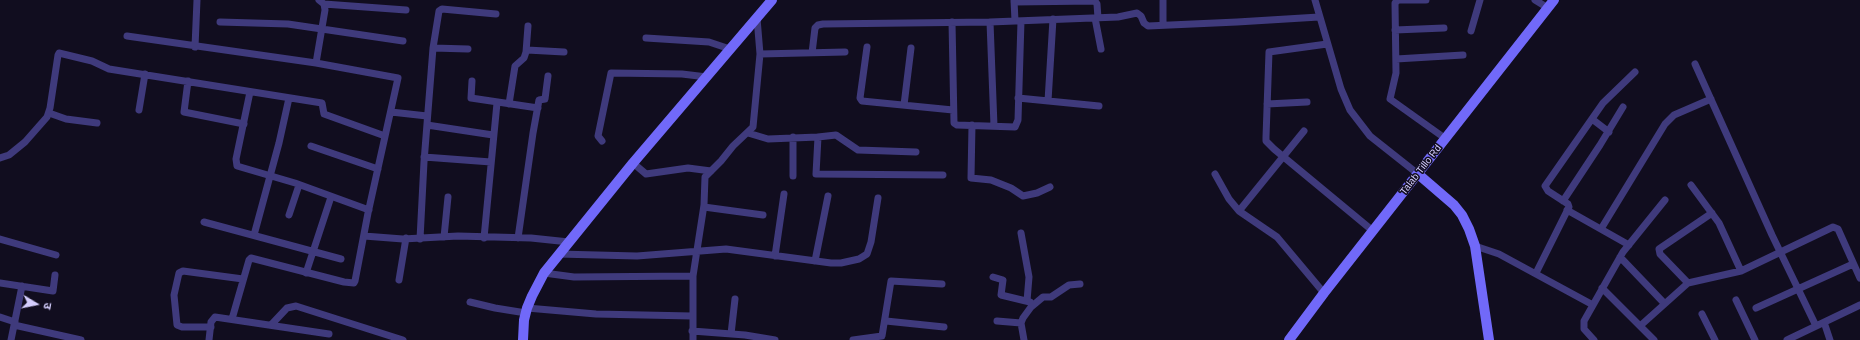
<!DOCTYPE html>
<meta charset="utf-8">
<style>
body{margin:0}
#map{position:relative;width:1860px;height:340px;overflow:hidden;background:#110d1f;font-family:Arial,"Noto Sans Devanagari",sans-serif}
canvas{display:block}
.north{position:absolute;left:16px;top:284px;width:40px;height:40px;-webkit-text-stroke:3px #110d1f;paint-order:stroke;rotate:100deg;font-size:11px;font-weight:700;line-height:16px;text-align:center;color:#d4cdfd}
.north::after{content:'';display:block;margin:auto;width:14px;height:18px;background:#d4cdfd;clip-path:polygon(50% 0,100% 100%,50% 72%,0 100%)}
</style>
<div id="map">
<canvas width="1860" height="340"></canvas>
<div class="north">उ</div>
</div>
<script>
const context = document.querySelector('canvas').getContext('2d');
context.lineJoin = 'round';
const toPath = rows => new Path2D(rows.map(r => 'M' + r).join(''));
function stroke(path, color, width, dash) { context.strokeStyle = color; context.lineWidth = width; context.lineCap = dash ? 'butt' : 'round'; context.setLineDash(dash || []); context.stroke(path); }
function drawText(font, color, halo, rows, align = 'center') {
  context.font = font + ' Arial,sans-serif'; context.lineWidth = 3; context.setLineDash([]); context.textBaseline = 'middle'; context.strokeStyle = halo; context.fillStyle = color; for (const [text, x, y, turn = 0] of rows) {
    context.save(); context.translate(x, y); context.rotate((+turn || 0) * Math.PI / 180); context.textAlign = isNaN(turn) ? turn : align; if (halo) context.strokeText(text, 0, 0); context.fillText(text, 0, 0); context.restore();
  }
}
stroke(toPath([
 [1014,0,1015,21],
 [1163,0,1163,25],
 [1315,0,1341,89,1350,110,1370,136,1418,174],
 [1426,0,1398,0,1395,3,1396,73,1390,99,1446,139],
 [1535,0,1548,8],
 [1014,2,1095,1,1097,4,1098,18],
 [324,4,406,10],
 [1095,18,1101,49],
 [220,22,288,24,403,41],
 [952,22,954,123,957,125,1015,127,1018,120,1021,21],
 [990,22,994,126],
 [1395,30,1444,28],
 [1471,31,1480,0],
 [127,36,316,63,398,78,368,213,355,281,354,283,344,282,251,258,249,260,232,319],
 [646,38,709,42,730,49],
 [1327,44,1269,52,1266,137,1266,141,1274,149,1373,231],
 [195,47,197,0],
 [867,47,860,98,862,101,953,110],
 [433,48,468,49],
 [527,50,564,52],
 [812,53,815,28,818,25,823,24,990,22,1118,17,1137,13,1141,16,1144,23,1148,26,1237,22,1319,17],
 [760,54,845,52],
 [1396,59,1463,55],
 [316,63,325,10,324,4,319,0],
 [1695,64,1772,235,1816,326],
 [188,81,184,112,244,124],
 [472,81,471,98,538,108],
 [250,92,236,159,237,166,295,183,369,210],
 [1018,98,1099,106],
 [1048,101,1053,19],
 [509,104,515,66,524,58,526,52,528,26],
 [1267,104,1307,102],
 [904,105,911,48],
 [139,110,145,74],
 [391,112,427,116],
 [49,113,66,119,97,123],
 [1592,119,1609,132],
 [427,125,493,135],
 [972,125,971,178,991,180,1011,188,1023,196,1037,193,1050,187],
 [748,133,768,139,818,137,816,174,943,175],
 [818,137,836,135,858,150,916,152],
 [602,141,598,136,611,73,682,74,707,77],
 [311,146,378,169],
 [424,157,491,162],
 [0,158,9,155,25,142,47,117,50,108,58,55,59,53,92,61,109,69,322,103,324,114,385,136],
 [633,163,646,174,688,168,711,171],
 [1215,174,1229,199,1239,211,1277,237,1324,293],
 [793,176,793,137],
 [1691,185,1719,223,1741,271],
 [1563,201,1600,145,1623,107],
 [704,207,763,215],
 [1567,210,1629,245],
 [1239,211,1304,131],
 [289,215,299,185],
 [204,222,341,259],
 [1601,229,1665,124,1674,115,1711,99],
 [1021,233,1029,277,1027,301],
 [254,235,279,143,289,98],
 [364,236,403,239,458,236,531,238,569,242],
 [444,237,448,197],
 [484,238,497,103],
 [518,238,533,133,539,100,545,99,548,76],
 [0,239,56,255],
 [420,239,424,162,433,48,439,11,442,9,496,14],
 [1475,246,1499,254,1593,305],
 [558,254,637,256,726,249,831,263,841,263,859,259,867,254,871,242,878,198],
 [775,256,784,194],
 [1620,257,1664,303],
 [815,261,828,196],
 [306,273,331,197],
 [544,273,574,277,693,276],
 [1536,273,1569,207,1568,204,1548,191,1545,186,1603,103,1635,72],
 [993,277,1003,280,1001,295,1030,302],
 [399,280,406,238],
 [0,283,53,291,55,275],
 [1688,283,1660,254,1659,249,1712,213],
 [1602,288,1654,340],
 [1736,300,1755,340],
 [470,302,495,308,526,313],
 [527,308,596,314,692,316],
 [1756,308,1853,264],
 [1702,314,1715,340],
 [0,317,15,322],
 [886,321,944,327],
 [997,321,1021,323],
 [1824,322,1830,340],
 [14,325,81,340],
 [271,325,287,308,296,306,403,340],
 [1640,326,1688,283,1741,271,1833,227,1838,229,1860,278],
 [211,327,182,327,177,325,174,295,179,273,183,271,243,279],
 [692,331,745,335,775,340],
 [731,334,735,299],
 [11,340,22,286],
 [209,340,211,322,215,317,329,334],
 [693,340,693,276,704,205,705,177,721,161,733,146,753,127,760,54,757,18],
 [853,340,882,336,891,281,942,284],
 [1024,340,1021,323,1023,318,1031,307,1043,297,1051,297,1069,285,1080,284],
 [1594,340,1584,329,1584,321,1623,252,1665,200],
 [1787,340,1860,305]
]), '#3f3a7c', 7);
stroke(toPath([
 [1418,174,1454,205,1462,215,1469,229,1475,246,1489,340],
 [523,340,524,320,527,308,532,296,544,273,633,163,772,0],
 [1289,340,1324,293,1554,0]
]), '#7169f9', 10);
drawText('10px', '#d4cdfd', '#110d1f', [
 ["Talab Tillo Rd",1421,170,-52]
]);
</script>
